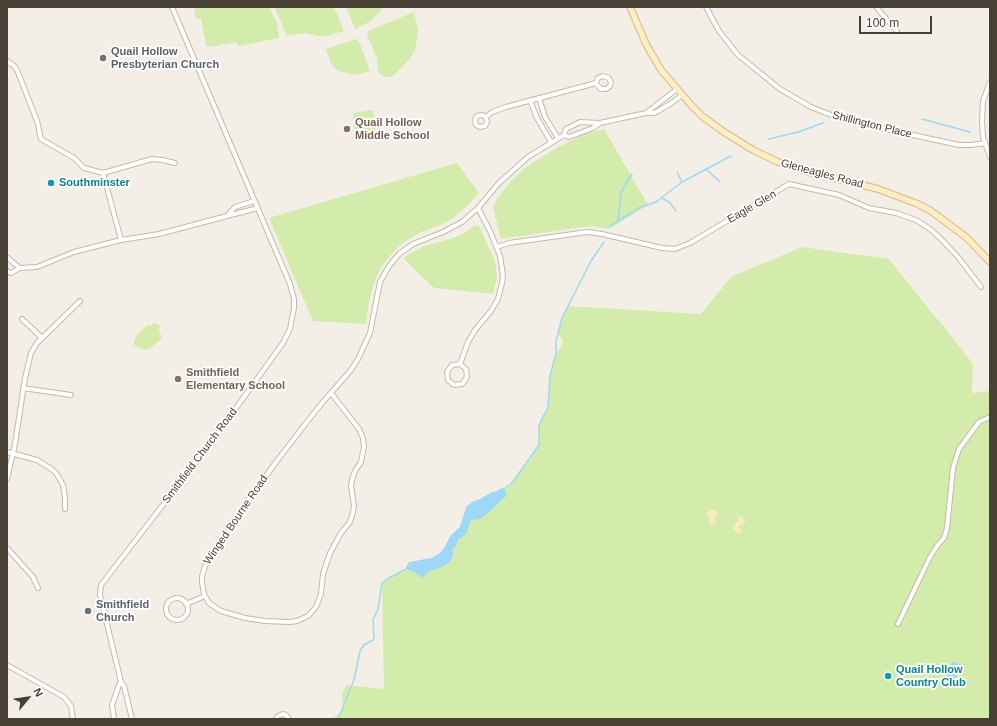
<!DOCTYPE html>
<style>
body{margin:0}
#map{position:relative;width:997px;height:726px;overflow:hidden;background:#f4efe6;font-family:Arial,sans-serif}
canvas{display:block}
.frame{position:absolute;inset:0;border:8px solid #483f35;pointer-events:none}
.north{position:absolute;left:8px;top:678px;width:40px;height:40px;-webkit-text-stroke:3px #fff;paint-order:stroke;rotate:61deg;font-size:11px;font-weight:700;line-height:16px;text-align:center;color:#483f35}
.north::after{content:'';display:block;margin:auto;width:14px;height:18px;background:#483f35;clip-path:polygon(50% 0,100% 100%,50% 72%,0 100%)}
.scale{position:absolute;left:859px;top:16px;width:73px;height:18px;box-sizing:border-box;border:2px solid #483f35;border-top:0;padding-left:5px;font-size:12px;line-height:14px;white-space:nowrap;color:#483f35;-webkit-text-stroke:3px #fff;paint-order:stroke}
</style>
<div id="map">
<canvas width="997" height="726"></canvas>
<div class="frame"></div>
<div class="north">N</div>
<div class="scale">100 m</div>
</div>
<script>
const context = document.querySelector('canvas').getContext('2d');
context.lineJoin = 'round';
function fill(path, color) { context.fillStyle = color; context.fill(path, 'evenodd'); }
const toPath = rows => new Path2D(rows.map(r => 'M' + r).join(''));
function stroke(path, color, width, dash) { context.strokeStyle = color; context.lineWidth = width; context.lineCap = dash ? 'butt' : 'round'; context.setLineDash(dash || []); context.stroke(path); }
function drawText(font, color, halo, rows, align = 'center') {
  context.font = font + ' Arial,sans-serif'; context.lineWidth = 3.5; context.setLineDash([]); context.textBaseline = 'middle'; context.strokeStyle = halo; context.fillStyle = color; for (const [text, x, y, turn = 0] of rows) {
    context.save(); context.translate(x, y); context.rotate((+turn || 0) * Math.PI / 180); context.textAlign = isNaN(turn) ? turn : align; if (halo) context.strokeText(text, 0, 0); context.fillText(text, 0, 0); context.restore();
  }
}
fill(toPath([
 [194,7,269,7,277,23,279,38,238,46,237,42,210,47,206,45,201,18,196,19],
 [279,7,334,7,344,31,327,36,318,36,305,33,287,36,275,9],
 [346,7,383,7,379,13,371,21,355,29],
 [414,12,418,30,415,51,408,61,398,71,391,77,385,77,378,72,377,58,367,35,368,31],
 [356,39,359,41,370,71,354,75,338,71,331,64,326,49],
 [373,110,376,130,355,133,353,113],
 [604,129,648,205,609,229,593,226,581,227,501,239,493,208,497,199,510,182,526,167,558,147,585,134],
 [457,163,479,193,464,209,453,218,441,225,421,232,409,239,398,247,389,257,381,267,373,285,368,307,366,324,313,321,269,218],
 [474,226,478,226,480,228,495,261,497,278,493,294,434,288,403,258,422,247,453,238,463,234],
 [802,247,889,259,936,318,943,325,973,364,972,393,990,391,990,719,331,719,340,713,343,709,342,694,346,685,384,689,382,583,388,579,406,569,410,563,439,560,464,525,468,508,509,487,529,461,539,445,539,425,548,407,550,376,553,361,563,342,558,333,562,318,567,306,701,314,731,277],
 [154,323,160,326,159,330,162,338,151,348,145,350,134,345,134,342,137,335,147,325,151,326]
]), '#d3ecac');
fill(toPath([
 [710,510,716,510,717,515,717,517,713,516,716,521,715,524,713,525,708,523,711,518,707,517,707,513],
 [738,516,743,517,746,521,738,527,742,530,740,533,737,533,733,528,735,523,739,521,737,519]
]), '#fbeabf');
fill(toPath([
 [502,488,503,488,507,495,489,512,480,519,471,520,466,534,458,540,456,546,453,549,453,557,449,563,438,569,429,571,422,578,414,572,406,569,406,567,409,562,431,558,440,553,444,548,451,535,460,527,466,507,472,502,480,499,492,492,497,491],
 [953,661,961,665,955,680,946,676]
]), '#9ed8f6');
stroke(toPath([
 [922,119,970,132],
 [769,139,798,132,823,123],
 [706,169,720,182],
 [677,172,682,182],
 [662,198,669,202,676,211],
 [618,221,621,192,632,174],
 [610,226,639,208,656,202,682,182,731,156],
 [504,489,512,483,539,445,539,425,548,407,550,376,556,354,556,341,562,318,591,261,604,242],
 [338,719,354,680,360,651,364,645,373,640,374,638,373,620,378,609,382,583,387,579,406,569]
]), '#9ed8f6', 1.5);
const street = toPath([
 [706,7,719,31,738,55,780,89,811,107,844,120,959,145,971,145,985,143],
 [876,7,897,31],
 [7,61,14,66,17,70,37,121,41,139,74,158,84,168,103,173,121,240],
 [990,82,983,101,982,121,983,137,990,157],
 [677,89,646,113,654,113,658,111,673,102,682,95],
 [539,98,545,117,558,138],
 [530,100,537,118,551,142],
 [486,117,482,115,477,116,475,120,476,125,480,127,485,126,487,122,486,117,492,112,506,107,596,83,597,85,601,89,606,89,610,86,611,83,609,78,603,76,598,78,596,83],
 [600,123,593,128,569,137,564,135,566,129,580,122,600,123,646,113],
 [103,173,152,159,162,160,175,163],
 [254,201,235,207,227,216,258,208],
 [497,247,509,243,587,232,602,234,662,248,675,249,690,243,789,184,839,195,869,208,896,213,916,220,930,229,941,239,958,257,981,287],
 [7,257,16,265,20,268,11,273,7,271],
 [20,268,37,267,74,252,121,240,159,234,227,216],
 [22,319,42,338],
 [460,364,466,369,467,377,462,384,454,385,448,380,447,372,452,365,460,364,468,342,475,330,491,311,498,299,502,283,503,275,500,256,490,231,478,208],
 [23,388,71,395],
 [331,393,359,429,363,438,364,447,361,462,355,471,352,480,351,486,354,506,353,512,350,522,341,533,330,553,323,574,321,594,316,607,308,616,297,621,290,622,265,621,245,618,221,611,209,603,204,594,202,582,202,576,205,566,241,510,276,462,310,418,322,403,351,370,358,359,370,333,380,282,389,266,399,254,413,244,443,232,462,222,478,208,499,183,528,157,564,135],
 [7,452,37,460,50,468,56,473,63,485,65,497,65,509],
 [7,479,15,444,25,378,31,353,37,343,80,301],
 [7,548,33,577,38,588],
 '166 609a11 11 0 1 1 22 0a11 11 0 1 1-22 0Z',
 [186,604,205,596],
 [898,624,929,559,937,546,944,538,947,528,953,468,959,449,979,422,990,417],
 [7,665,64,697,71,706,73,719],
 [114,719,112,705,119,685,121,682],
 [132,719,124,686,121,682,100,595,101,585,210,444,283,343,290,329,294,308,294,299,290,284,172,7],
 [276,719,278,716,283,714,286,715,289,719]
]);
const secondary = toPath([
 [630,7,646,44,661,70,692,106,702,116,724,132,753,150,778,162,806,171,878,189,918,204,931,211,966,237,990,262]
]);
stroke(street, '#c3b9ab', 6);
stroke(secondary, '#dbc394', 8);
stroke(street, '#fff', 4);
stroke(secondary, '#ffedc5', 5.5);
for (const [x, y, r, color] of [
 [103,58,4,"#6b7280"],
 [347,129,4,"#8d6e63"],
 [51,183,4,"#0f9aa8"],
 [178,379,4,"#8d6e63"],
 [88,611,4,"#6b7280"],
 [888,676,4,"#0f9aa8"]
]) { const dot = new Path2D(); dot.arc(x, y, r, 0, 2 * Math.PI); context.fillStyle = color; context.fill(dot); stroke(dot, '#fff', 1.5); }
drawText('bold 11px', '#5b616d', '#fff', [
 ["Quail Hollow",111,52],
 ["Presbyterian Church",111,65],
 ["Smithfield",96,605],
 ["Church",96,618]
], 'left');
drawText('bold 11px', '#785e54', '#fff', [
 ["Quail Hollow",355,123],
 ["Middle School",355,136],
 ["Smithfield",186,373],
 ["Elementary School",186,386]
], 'left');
drawText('11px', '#483f35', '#fff', [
 ["Shillington Place",872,125,14],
 ["Gleneagles Road",822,174,15],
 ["Eagle Glen",752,207,-30],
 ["Smithfield Church Road",200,456,-53],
 ["Winged Bourne Road",236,520,-56]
]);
drawText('bold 11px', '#0d838f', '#fff', [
 ["Southminster",59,183],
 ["Quail Hollow",896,670],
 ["Country Club",896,683]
], 'left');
</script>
